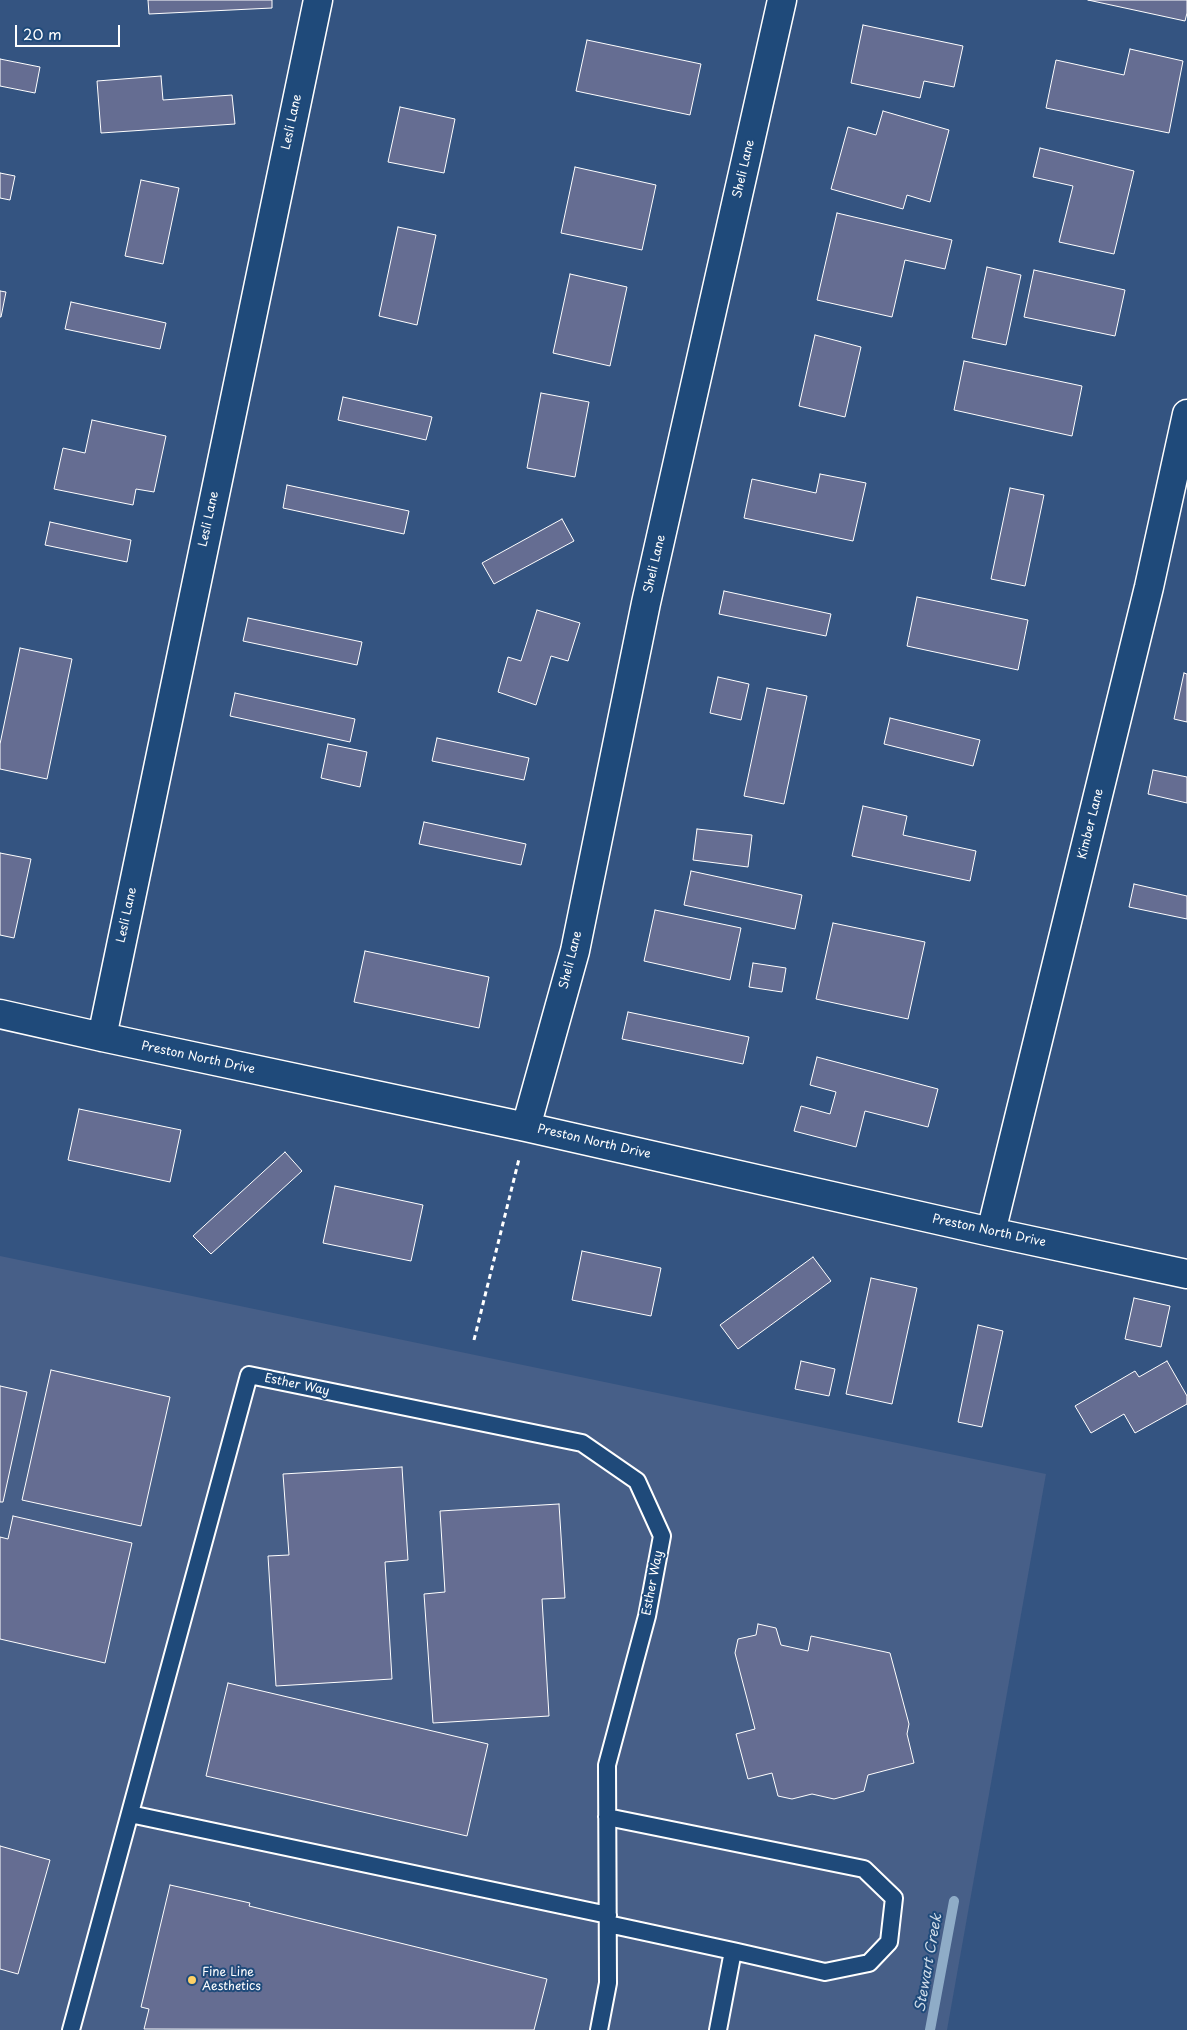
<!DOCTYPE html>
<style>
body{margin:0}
#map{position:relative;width:1187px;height:2030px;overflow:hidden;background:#345481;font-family:"Playpen Sans",sans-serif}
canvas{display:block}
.scale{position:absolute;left:15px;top:25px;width:105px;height:22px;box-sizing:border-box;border:2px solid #fff;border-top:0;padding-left:6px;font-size:15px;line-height:18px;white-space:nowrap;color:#fff;-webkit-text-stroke:4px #1f4a7a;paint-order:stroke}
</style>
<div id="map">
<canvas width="1187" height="2030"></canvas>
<div class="scale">20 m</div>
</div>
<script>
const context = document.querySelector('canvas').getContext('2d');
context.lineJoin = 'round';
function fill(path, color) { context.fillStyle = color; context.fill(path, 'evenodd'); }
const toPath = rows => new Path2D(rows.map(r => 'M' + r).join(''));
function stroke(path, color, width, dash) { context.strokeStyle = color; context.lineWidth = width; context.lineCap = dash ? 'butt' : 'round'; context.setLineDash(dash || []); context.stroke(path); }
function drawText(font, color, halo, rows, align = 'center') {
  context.font = font + ' "Playpen Sans",sans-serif'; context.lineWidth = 4; context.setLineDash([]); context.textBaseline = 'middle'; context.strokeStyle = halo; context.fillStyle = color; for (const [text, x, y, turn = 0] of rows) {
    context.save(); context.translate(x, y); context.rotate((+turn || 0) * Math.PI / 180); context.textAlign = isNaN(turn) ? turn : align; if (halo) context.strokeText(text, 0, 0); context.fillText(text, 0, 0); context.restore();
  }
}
fill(toPath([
 [0,1256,1046,1474,947,2030,0,2030]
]), '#475f88');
stroke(toPath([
 [930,2030,954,1901]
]), '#8facc7', 10);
const building = toPath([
 [148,0,272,0,272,8,149,14,148,0],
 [1088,0,1187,0,1187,13,1185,21,1088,0],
 [863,25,963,46,954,87,924,81,920,98,851,83,863,25],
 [587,40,701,64,690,115,576,91,587,40],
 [1130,49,1183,61,1169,133,1046,108,1056,60,1124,75,1130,49],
 [0,59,40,67,35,93,0,86,0,59],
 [161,76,163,100,232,95,235,124,101,133,97,81,161,76],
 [400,107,455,119,444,173,388,162,400,107],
 [883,111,949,130,930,202,907,195,903,209,831,189,848,127,876,135,883,111],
 [1040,148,1134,171,1114,254,1059,242,1073,186,1033,177,1040,148],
 [575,167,656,185,642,250,561,233,575,167],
 [0,173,15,176,10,200,0,198,0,173],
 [141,180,179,188,163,264,125,256,141,180],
 [837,213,952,240,945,269,905,260,892,317,817,300,837,213],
 [398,227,436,235,417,325,379,316,398,227],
 [987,267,1021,275,1006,345,972,338,987,267],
 [1034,270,1125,290,1115,336,1024,317,1034,270],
 [570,274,627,287,610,366,553,353,570,274],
 [0,291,6,292,1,317,0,317,0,291],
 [71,302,166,323,160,349,65,329,71,302],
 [815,335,861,347,845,417,799,406,815,335],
 [964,361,1082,386,1072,436,954,410,964,361],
 [541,393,589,402,575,477,527,468,541,393],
 [343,397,432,417,426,440,338,420,343,397],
 [92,420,166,436,154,492,136,489,133,505,54,489,63,448,85,453,92,420],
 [820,474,866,483,853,541,744,518,752,479,816,493,820,474],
 [287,485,409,511,404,534,283,508,287,485],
 [1010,488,1044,495,1025,586,991,579,1010,488],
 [562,519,574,541,494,584,482,563,562,519],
 [50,522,131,540,127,562,45,545,50,522],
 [724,591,831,614,826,636,719,614,724,591],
 [917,597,1028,620,1018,670,907,646,917,597],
 [537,610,580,623,568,661,551,656,536,705,498,692,508,657,521,661,537,610],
 [248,618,362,642,357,665,243,641,248,618],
 [20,648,72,659,47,779,0,769,0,744,20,648],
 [1184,673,1187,674,1187,722,1174,719,1184,673],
 [718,677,749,684,741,720,710,713,718,677],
 [767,688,807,696,784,804,744,796,767,688],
 [235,693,355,719,350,742,230,716,235,693],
 [890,718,980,740,973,766,884,744,890,718],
 [437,738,529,758,524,780,432,761,437,738],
 [328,744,367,752,360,787,321,778,328,744],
 [1153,770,1187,777,1187,803,1148,794,1153,770],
 [863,806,907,816,903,835,976,851,970,881,852,856,863,806],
 [424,822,526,844,521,865,419,844,424,822],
 [697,829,752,835,748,867,693,860,697,829],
 [0,853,31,859,14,938,0,935,0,853],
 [691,871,802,895,795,929,684,905,691,871],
 [1134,884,1187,896,1187,919,1129,907,1134,884],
 [655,910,741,928,730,980,644,961,655,910],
 [833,923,925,942,908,1019,816,999,833,923],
 [365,951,489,977,479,1028,354,1002,365,951],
 [753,963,786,968,782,992,749,987,753,963],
 [628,1012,749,1037,743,1064,622,1039,628,1012],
 [817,1057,938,1089,928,1127,865,1111,856,1147,794,1131,801,1106,830,1114,836,1092,810,1085,817,1057],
 [79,1109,181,1130,170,1182,68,1160,79,1109],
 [285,1152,302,1171,211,1254,193,1236,285,1152],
 [335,1186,423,1205,411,1261,323,1243,335,1186],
 [582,1251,661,1268,651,1316,572,1300,582,1251],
 [813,1257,831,1281,738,1349,720,1325,813,1257],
 [871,1278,917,1288,892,1404,846,1394,871,1278],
 [1134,1298,1170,1306,1161,1347,1125,1339,1134,1298],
 [978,1325,1003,1331,982,1427,958,1422,978,1325],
 [801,1361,835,1369,829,1396,795,1389,801,1361],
 [1167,1361,1187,1396,1187,1404,1135,1433,1124,1414,1091,1433,1075,1406,1135,1371,1139,1377,1167,1361],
 [51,1370,170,1397,141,1526,22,1500,51,1370],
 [0,1386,27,1392,3,1502,0,1502,0,1386],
 [402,1467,408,1560,385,1562,392,1679,276,1686,268,1556,289,1555,283,1474,402,1467],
 [559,1504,565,1598,542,1599,549,1716,433,1723,424,1594,445,1592,440,1511,559,1504],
 [13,1516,132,1543,105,1663,0,1639,0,1537,8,1539,13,1516],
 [758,1624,776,1628,781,1645,808,1651,811,1636,890,1653,909,1724,907,1734,914,1763,868,1775,864,1791,834,1799,812,1794,792,1799,778,1796,772,1773,748,1779,736,1734,755,1729,735,1653,738,1639,756,1635,758,1624],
 [228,1683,488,1744,467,1836,206,1776,228,1683],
 [0,1846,50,1860,18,1974,0,1969,0,1846],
 [170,1885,250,1903,249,1906,547,1979,534,2030,144,2029,149,2009,141,2007,170,1885]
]);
fill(building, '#656d92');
stroke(building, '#fff', 1);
const lane = toPath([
 [130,1814,608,1915],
 [607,1817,864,1869,894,1898,889,1942,869,1963,825,1972,733,1951,718,2030],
 [608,1924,733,1951],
 [71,2030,249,1375,582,1443,637,1481,662,1536,647,1616,607,1765,608,1983,599,2030]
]);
const street = toPath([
 [0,1014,102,1037,526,1127,991,1232,1187,1274],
 [102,1037,318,0],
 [526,1127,575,951,646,603,782,0],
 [991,1232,1149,587,1187,414]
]);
stroke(lane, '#fff', 20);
stroke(street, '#fff', 31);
stroke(toPath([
 [474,1340,519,1159]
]), '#fff', 3, [5, 4]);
stroke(lane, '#1f4a7a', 16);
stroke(street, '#1f4a7a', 28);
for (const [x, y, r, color] of [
 [192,1980,5,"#ffd166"]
]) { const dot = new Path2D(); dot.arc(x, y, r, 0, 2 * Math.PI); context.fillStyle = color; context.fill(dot); stroke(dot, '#1f4a7a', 2); }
drawText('12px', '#fff', '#1f4a7a', [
 ["Lesli Lane",292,122,-78],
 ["Sheli Lane",744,169,-77],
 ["Lesli Lane",209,519,-78],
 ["Sheli Lane",655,564,-77],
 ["Kimber Lane",1091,824,-76],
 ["Lesli Lane",127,915,-78],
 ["Sheli Lane",571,960,-76],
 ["Preston North Drive",198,1058,12],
 ["Preston North Drive",594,1142,13],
 ["Preston North Drive",989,1231,12],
 ["Esther Way",297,1385,12],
 ["Esther Way",653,1583,-79]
]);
drawText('12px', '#fff', '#1f4a7a', [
 ["Fine Line",202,1973],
 ["Aesthetics",202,1987]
], 'left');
drawText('italic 14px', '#d0dce8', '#1f4a7a', [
 ["Stewart Creek",929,1963,-80]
]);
</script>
